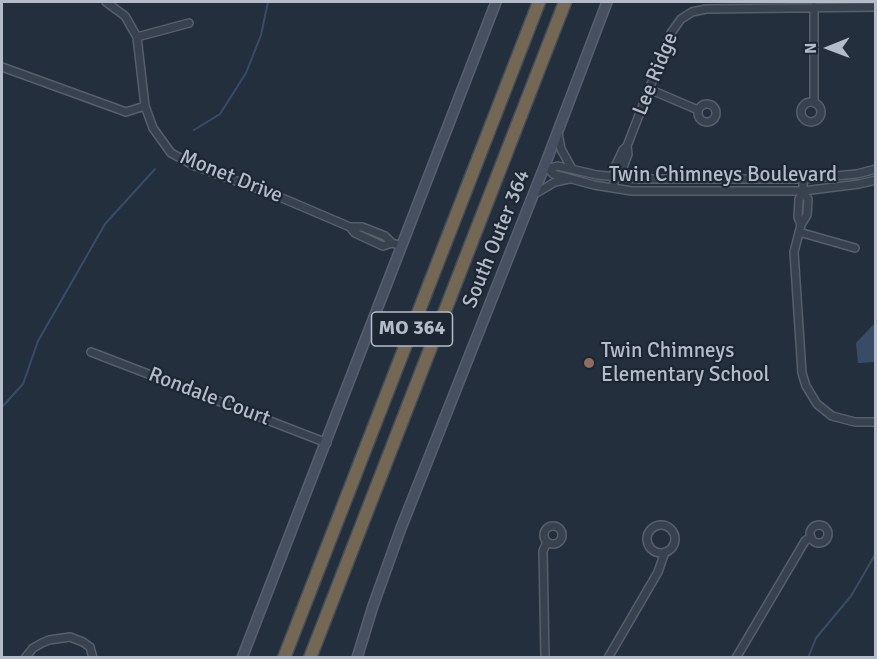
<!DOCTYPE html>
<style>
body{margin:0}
#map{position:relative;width:877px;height:659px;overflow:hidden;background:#242f3e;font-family:Signika,sans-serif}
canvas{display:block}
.frame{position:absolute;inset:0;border:3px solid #b4bcc9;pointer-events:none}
.north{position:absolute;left:799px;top:18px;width:60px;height:60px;-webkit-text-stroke:4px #1d2633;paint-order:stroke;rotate:269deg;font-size:16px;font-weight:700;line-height:24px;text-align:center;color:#b4bcc9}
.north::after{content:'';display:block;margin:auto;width:21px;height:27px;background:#b4bcc9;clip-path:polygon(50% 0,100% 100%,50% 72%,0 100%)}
</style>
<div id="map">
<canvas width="877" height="659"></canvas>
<div class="frame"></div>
<div class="north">N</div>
</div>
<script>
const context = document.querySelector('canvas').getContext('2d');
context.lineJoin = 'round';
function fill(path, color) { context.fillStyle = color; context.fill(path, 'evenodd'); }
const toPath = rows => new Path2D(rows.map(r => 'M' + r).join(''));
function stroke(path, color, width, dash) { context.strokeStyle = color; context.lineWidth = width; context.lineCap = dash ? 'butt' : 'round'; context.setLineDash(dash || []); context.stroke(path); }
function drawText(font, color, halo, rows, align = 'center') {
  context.font = font + ' Signika,sans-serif'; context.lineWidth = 4.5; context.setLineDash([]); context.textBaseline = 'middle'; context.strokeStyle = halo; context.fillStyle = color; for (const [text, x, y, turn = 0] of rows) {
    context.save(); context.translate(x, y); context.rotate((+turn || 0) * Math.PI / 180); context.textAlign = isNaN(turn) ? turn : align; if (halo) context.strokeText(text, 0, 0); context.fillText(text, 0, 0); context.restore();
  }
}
fill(toPath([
 [875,323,875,362,858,363,856,343]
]), '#394c67');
stroke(toPath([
 [194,130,220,114,246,73,261,35,268,2],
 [2,407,23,384,38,341,105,224,155,169],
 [808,658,816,638,851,596,876,553]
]), '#394c67', 2);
const street = toPath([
 [106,2,125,16,137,37,145,106,153,128,171,153,195,166,275,195,350,227,362,227,385,236,392,243,402,246],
 [137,37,189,23],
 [2,67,126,112,145,106],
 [649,89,698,110],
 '801 112a10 10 0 1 1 20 0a10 10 0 1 1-20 0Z',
 [814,103,814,7],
 '698 113a9 9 0 1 1 18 0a9 9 0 1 1-18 0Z',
 [558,133,561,149,572,169],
 [545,165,553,174,594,185,632,191,803,191,859,184,876,180],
 [550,168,558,166,597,175,638,179,803,179,857,174,876,169],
 [615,177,622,170,628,154,627,146],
 [803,179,803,193,808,199,807,215,801,225,794,252,802,373,806,386,817,404,832,416,855,422,876,422],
 [613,188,615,177,614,169,623,150,627,146,671,33,681,19,692,12,706,9,876,7],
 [533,195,555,182,569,179],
 [801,225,798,217,799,199,803,193],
 [350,227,355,233,383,246,392,243],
 [799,232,855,248],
 [91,352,327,443],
 '810 534a9 9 0 1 1 18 0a9 9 0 1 1-18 0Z',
 '647 539a14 14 0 1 1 28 0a14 14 0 1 1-28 0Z',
 '544 535a9 9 0 1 1 18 0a9 9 0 1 1-18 0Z',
 [25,658,33,648,42,643,49,640,70,637,83,642,90,647,93,658],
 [545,658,543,551,547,542],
 [608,658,658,572,665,552],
 [736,658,805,541,811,537]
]);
const secondary = toPath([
 [242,658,496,2],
 [357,658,373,606,401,528,545,165,607,2]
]);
const highway = toPath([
 [284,658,539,2],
 [310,658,565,2]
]);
stroke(street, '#565f6c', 10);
stroke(secondary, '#565f6c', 12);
stroke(highway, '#434c59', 15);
stroke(street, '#38414e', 7);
stroke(secondary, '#465061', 9);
stroke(highway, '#746855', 12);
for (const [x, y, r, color] of [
 [589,363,6,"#8d6e63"]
]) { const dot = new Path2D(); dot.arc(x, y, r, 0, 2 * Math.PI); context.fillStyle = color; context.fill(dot); stroke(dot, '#1d2633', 2); }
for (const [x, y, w] of [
 [412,329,81]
]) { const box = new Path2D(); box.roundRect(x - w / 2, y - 17, w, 34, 4.5); context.fillStyle = '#1d2633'; context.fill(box); stroke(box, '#b4bcc9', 1.5); }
drawText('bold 20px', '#b4bcc9', null, [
 ["MO 364",412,329]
]);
drawText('21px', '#b4bcc9', '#1d2633', [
 ["Lee Ridge",656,74,-68],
 ["Twin Chimneys Boulevard",723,175],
 ["Monet Drive",231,177,22],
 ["South Outer 364",497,239,-68],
 ["Rondale Court",209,397,21]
]);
drawText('21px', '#b4bcc9', '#1d2633', [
 ["Twin Chimneys",601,351],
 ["Elementary School",601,375]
], 'left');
</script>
